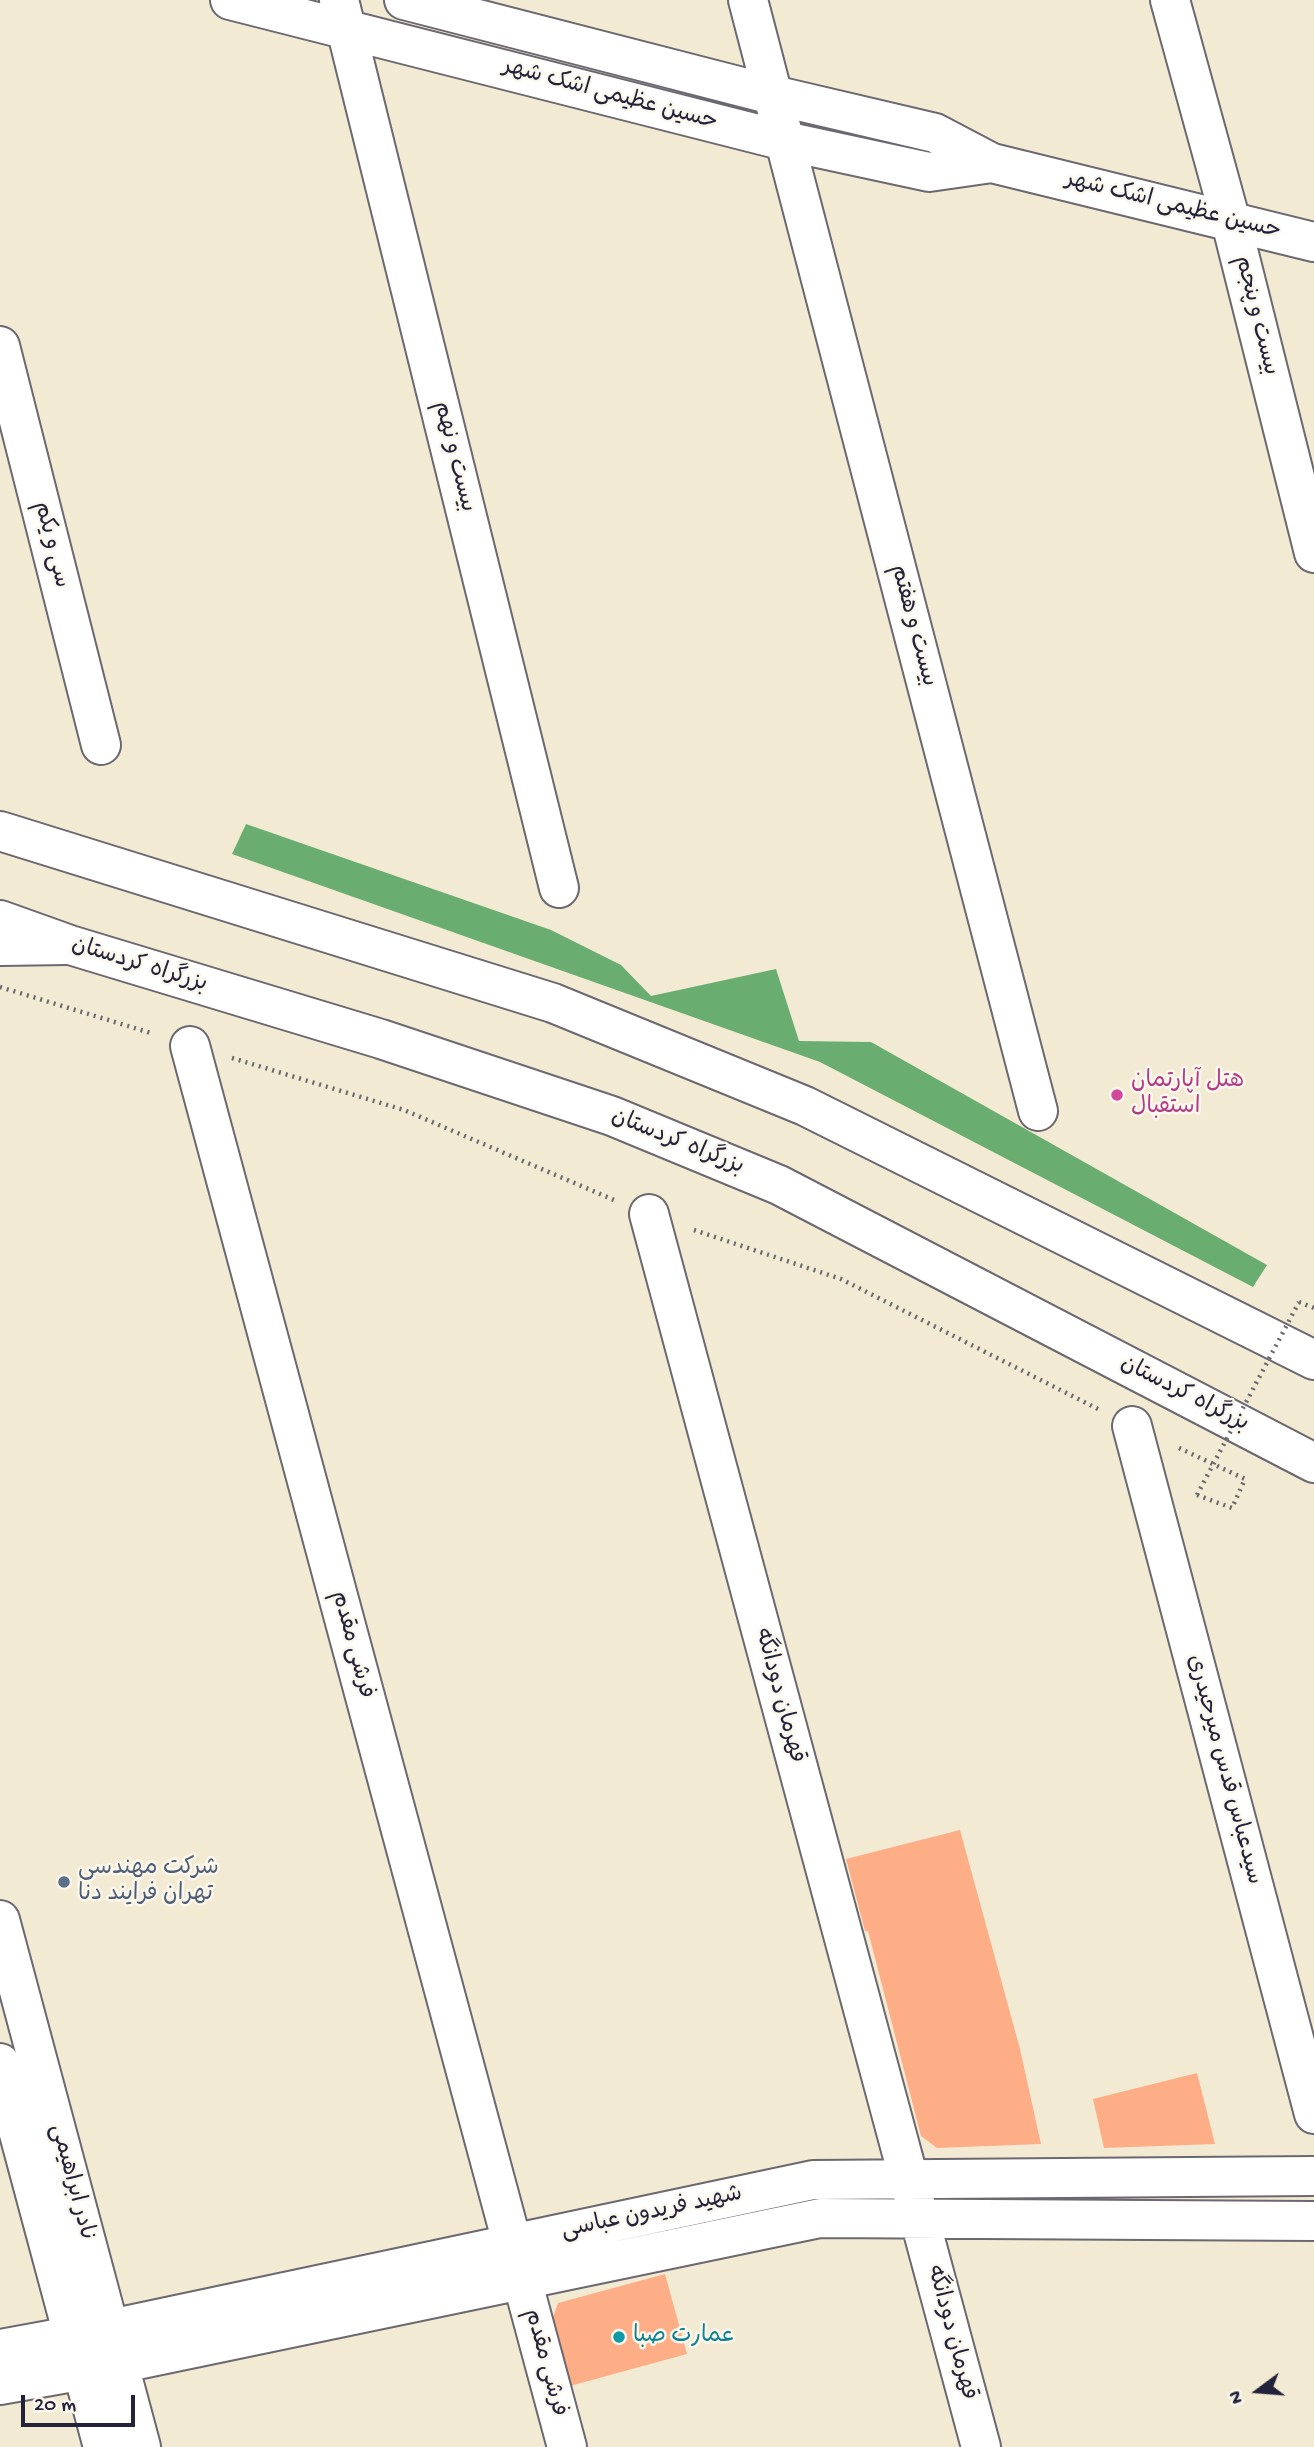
<!DOCTYPE html>
<meta charset="utf-8">
<style>
body{margin:0}
#map{position:relative;width:1314px;height:2447px;overflow:hidden;background:#f3ead3;font-family:"Gochi Hand",sans-serif}
canvas{display:block}
.north{position:absolute;left:1223px;top:2356px;width:70px;height:70px;-webkit-text-stroke:5px #fbf7ec;paint-order:stroke;rotate:254deg;font-size:19px;font-weight:700;line-height:28px;text-align:center;color:#22223b}
.north::after{content:'';display:block;margin:auto;width:24px;height:32px;background:#22223b;clip-path:polygon(50% 0,100% 100%,50% 72%,0 100%)}
.scale{position:absolute;left:21px;top:2395px;width:114px;height:32px;box-sizing:border-box;border:4px solid #22223b;border-top:0;padding-left:9px;font-size:21px;line-height:24px;white-space:nowrap;color:#22223b;-webkit-text-stroke:5px #fbf7ec;paint-order:stroke}
</style>
<div id="map">
<canvas width="1314" height="2447"></canvas>
<div class="north">N</div>
<div class="scale">20 m</div>
</div>
<script>
const context = document.querySelector('canvas').getContext('2d');
context.lineJoin = 'round';
function fill(path, color) { context.fillStyle = color; context.fill(path, 'evenodd'); }
const toPath = rows => new Path2D(rows.map(r => 'M' + r).join(''));
function stroke(path, color, width, dash) { context.strokeStyle = color; context.lineWidth = width; context.lineCap = dash ? 'butt' : 'round'; context.setLineDash(dash || []); context.stroke(path); }
function drawText(font, color, halo, rows, align = 'center') {
  context.font = font + ' "Gochi Hand","Playpen Sans Arabic",sans-serif'; context.lineWidth = 5; context.setLineDash([]); context.textBaseline = 'middle'; context.strokeStyle = halo; context.fillStyle = color; for (const [text, x, y, turn = 0] of rows) {
    context.save(); context.translate(x, y); context.rotate((+turn || 0) * Math.PI / 180); context.textAlign = isNaN(turn) ? turn : align; if (halo) context.strokeText(text, 0, 0); context.fillText(text, 0, 0); context.restore();
  }
}
fill(toPath([
 [246,824,551,930,621,965,651,996,776,969,799,1041,871,1042,1267,1265,1253,1287,820,1062,232,854]
]), '#6aad71');
fill(toPath([
 [960,1830,1020,2049,1041,2144,937,2148,921,2136,868,1931,865,1931,846,1859],
 [1197,2073,1215,2144,1104,2148,1093,2099],
 [665,2274,687,2354,570,2386,552,2320,558,2303]
]), '#fdae87');
const minor = toPath([
 [230,0,785,141,929,172,992,163],
 [339,0,559,888],
 [404,0,773,95,935,133,992,163,1314,242],
 [748,0,1038,1111],
 [1170,0,1231,222,1314,553],
 [0,346,101,745],
 [0,946,68,945],
 [190,1046,567,2447],
 [649,1214,981,2447],
 [1132,1426,1314,2114],
 [0,1920,141,2447],
 [0,2063,103,2447],
 [0,2349,110,2329,813,2180,1314,2176],
 [0,2385,118,2364,820,2218,1314,2221]
]);
const highway = toPath([
 [0,831,553,1003,805,1106,1314,1360],
 [0,920,70,945,381,1039,612,1116,779,1185,1314,1463]
]);
stroke(minor, '#6b6870', 42);
stroke(highway, '#6b6870', 42);
stroke(toPath([
 [0,987,154,1034],
 [232,1058,404,1110,614,1200],
 [694,1230,841,1279,1098,1409],
 [1299,1302,1314,1308],
 [1179,1448,1245,1479,1232,1508,1197,1495]
]), '#6b6870', 4.5, [2, 5]);
stroke(minor, '#fff', 38);
stroke(highway, '#fff', 38);
stroke(toPath([
 [1197,1495,1299,1302]
]), '#6b6870', 4.5, [2, 5]);
for (const [x, y, r, color] of [
 [1117,1095,7,"#d1479c"],
 [64,1882,7,"#5c6f8a"],
 [619,2337,7,"#0f9aa8"]
]) { const dot = new Path2D(); dot.arc(x, y, r, 0, 2 * Math.PI); context.fillStyle = color; context.fill(dot); stroke(dot, '#fbf7ec', 2.5); }
drawText('23px', '#22223b', '#fbf7ec', [
 ["حسین عظیمی اشک شهر",610,96,15],
 ["حسین عظیمی اشک شهر",1173,207,14],
 ["بیست و پنجم",1255,316,76],
 ["بیست و نهم",453,457,76],
 ["سی و یکم",50,545,76],
 ["بیست و هفتم",912,626,75],
 ["بزرگراه کردستان",139,966,17],
 ["بزرگراه کردستان",677,1143,22],
 ["بزرگراه کردستان",1184,1395,27],
 ["فرشی مقدم",351,1645,75],
 ["قهرمان دودانگه",778,1696,75],
 ["سیدعباس قدس میرحیدری",1223,1770,75],
 ["نادر ابراهیمی",71,2183,75],
 ["شهید فریدون عباسی",652,2214,-12],
 ["قهرمان دودانگه",950,2333,75],
 ["فرشی مقدم",544,2363,75]
]);
drawText('23px', '#b23c85', '#fbf7ec', [
 ["هتل آپارتمان",1131,1082],
 ["استقبال",1131,1108]
], 'left');
drawText('23px', '#4e5e75', '#fbf7ec', [
 ["شرکت مهندسی",78,1869],
 ["تهران فرایند دنا",78,1895]
], 'left');
drawText('23px', '#0d838f', '#fbf7ec', [
 ["عمارت صبا",633,2337]
], 'left');
</script>
